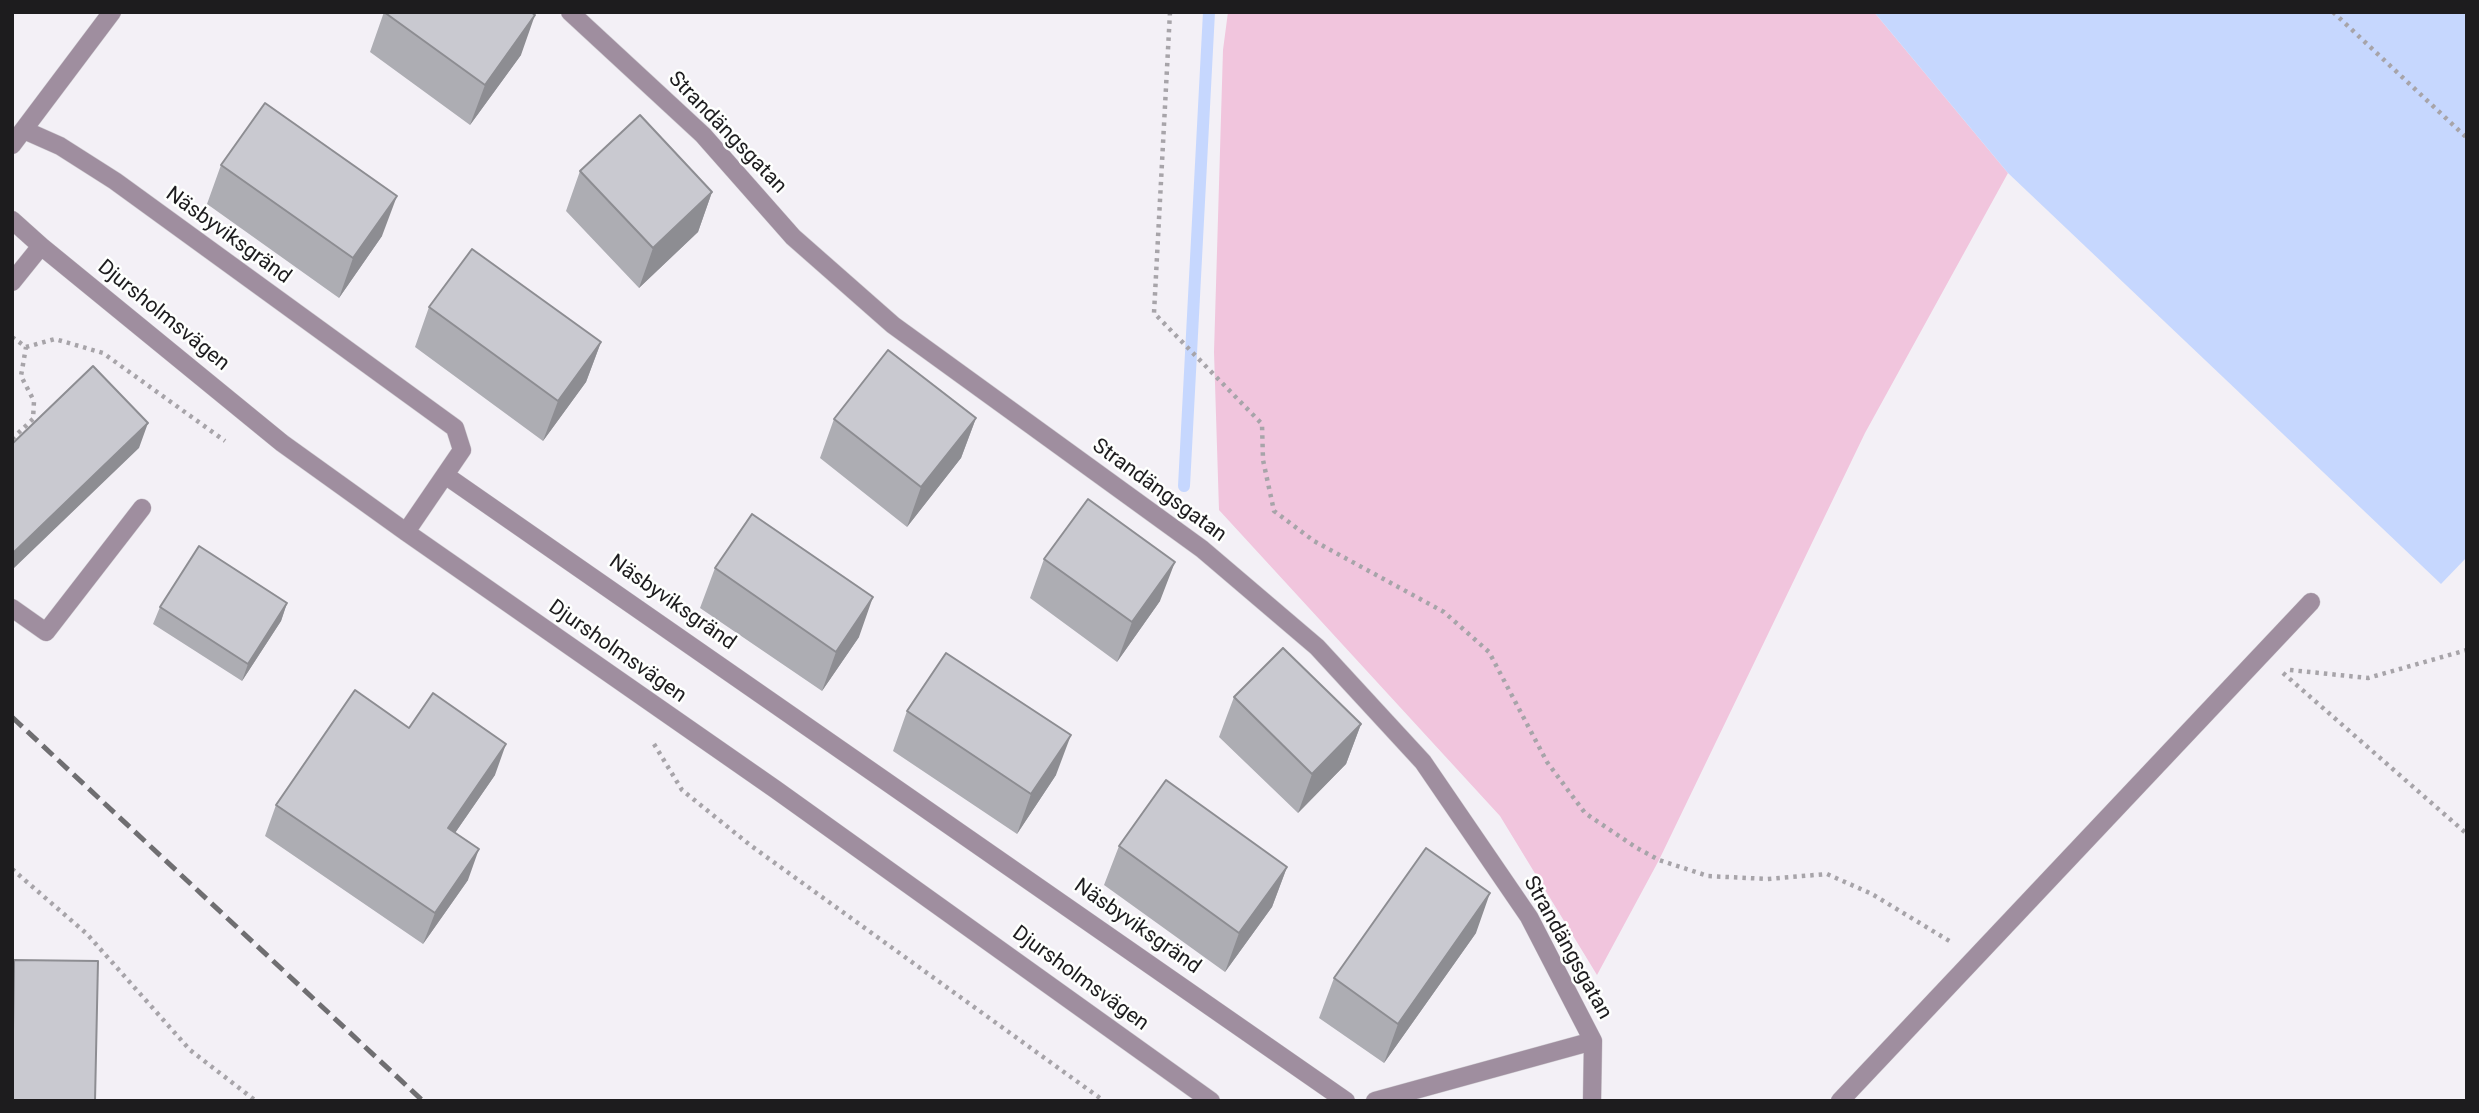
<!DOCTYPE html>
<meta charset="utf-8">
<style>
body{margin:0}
#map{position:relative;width:2479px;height:1113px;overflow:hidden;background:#f3f0f6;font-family:Roboto,sans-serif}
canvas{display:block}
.frame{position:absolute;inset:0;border:14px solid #1d1c1e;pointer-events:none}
</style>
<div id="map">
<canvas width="2479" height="1113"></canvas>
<div class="frame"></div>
</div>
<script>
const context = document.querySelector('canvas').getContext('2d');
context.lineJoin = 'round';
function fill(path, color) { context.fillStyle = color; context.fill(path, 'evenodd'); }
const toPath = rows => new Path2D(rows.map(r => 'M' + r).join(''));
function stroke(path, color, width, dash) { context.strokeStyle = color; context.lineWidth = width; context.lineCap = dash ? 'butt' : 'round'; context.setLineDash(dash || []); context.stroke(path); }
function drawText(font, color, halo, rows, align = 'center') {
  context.font = font + ' Roboto,sans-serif'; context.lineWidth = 5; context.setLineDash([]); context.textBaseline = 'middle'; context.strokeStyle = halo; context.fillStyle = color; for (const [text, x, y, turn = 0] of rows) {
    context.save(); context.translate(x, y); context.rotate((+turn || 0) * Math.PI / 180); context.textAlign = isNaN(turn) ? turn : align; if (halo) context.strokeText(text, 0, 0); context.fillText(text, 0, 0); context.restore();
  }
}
fill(toPath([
 [1228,12,1874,12,2008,173,1865,433,1659,860,1597,975,1500,816,1219,510,1214,352,1223,50]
]), '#f1c5dd');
fill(toPath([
 [1874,12,2467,12,2467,557,2441,584,2008,173]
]), '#c6d7fe');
stroke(toPath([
 [1184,486,1209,12]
]), '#c6d7fe', 12);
const minor = toPath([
 [570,12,703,135,793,237,893,325,1202,549,1317,647,1423,762,1529,917,1593,1041,1592,1101],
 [24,130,60,146,115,181,455,428,462,450,406,532],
 [12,145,112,12],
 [12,220,41,246,282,443,406,532,775,789,1211,1101],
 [12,282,41,246],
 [445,475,1346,1101],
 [12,608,46,632,142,508],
 [1375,1101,1593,1041],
 [1840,1101,2311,602]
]);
stroke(minor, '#d1ced3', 19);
stroke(toPath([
 [1170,12,1154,313,1262,424,1263,460,1274,511,1314,541,1444,612,1489,652,1547,762,1585,813,1637,848,1659,860,1708,876,1767,879,1827,874,1872,894,1951,942],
 [2333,12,2467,138],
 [12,337,26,347,55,339,103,353,225,441],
 [12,439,33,419,34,401,21,376,26,347],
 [2290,670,2368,678,2467,650],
 [2283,673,2467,834],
 [654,744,682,790,750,845,1104,1101],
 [12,869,87,934,190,1050,256,1101]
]), '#a7a4a9', 4.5, [3.5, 5]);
stroke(minor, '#9f8e9f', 18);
stroke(toPath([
 [12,717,423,1101]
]), '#6f6e71', 5, [14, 7]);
fill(toPath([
 [384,12,521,55,470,125,370,52],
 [221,165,382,236,339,298,207,204],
 [580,171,712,192,698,232,639,288,566,211],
 [429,307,601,342,586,382,543,441,415,347],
 [976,418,961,458,907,527,820,458,834,419],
 [1044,559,1160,601,1117,662,1030,598],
 [715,568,859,637,822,691,700,608],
 [287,603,281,621,242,681,153,624,160,607],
 [1234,697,1361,724,1346,764,1298,813,1219,737],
 [907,711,1056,775,1017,834,893,751],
 [495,775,455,833,468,880,423,944,265,836,276,805],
 [1119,846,1287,867,1272,907,1225,972,1104,885],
 [1476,933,1384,1063,1319,1018,1334,978],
 [14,960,12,1101,12,963]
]), '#adadb3');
fill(toPath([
 [535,15,521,55,470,125,485,85],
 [712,192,698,232,639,288,653,248],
 [397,196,382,236,339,298,353,258],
 [601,342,586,382,543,441,558,401],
 [976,418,961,458,907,527,921,487],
 [148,423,139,448,12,570,12,554],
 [1175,562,1160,601,1117,662,1132,622],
 [873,597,859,637,822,691,836,652],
 [287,603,281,621,242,681,248,664],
 [1361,724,1346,764,1298,813,1312,774],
 [1071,735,1056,775,1017,834,1031,794],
 [506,744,495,775,437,859,448,828],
 [479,849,468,880,423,944,435,913],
 [1287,867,1272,907,1225,972,1239,933],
 [1490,893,1476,933,1384,1063,1398,1024]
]), '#8d8d92');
const building = toPath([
 [384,12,531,12,535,15,485,85,384,12],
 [265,103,397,196,353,258,221,165,265,103],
 [640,115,712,192,653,248,580,171,640,115],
 [472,249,601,342,558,401,429,307,472,249],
 [888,350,976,418,921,487,834,419,888,350],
 [93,366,148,423,12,554,12,444,93,366],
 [1088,499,1175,562,1132,622,1044,559,1088,499],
 [752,514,873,597,836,652,715,568,752,514],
 [199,546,287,603,248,664,160,607,199,546],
 [1283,648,1361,724,1312,774,1234,697,1283,648],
 [946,653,1071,735,1031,794,907,711,946,653],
 [355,690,409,728,433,693,506,744,448,828,479,849,435,913,276,805,355,690],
 [1166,780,1287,867,1239,933,1119,846,1166,780],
 [1426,848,1490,893,1398,1024,1334,978,1426,848],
 [14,960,98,961,95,1101,12,1101,14,960]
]);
fill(building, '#c9c9d0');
stroke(building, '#8d8d92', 2);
drawText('21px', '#1d1c1e', '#fefffe', [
 ["Strandängsgatan",727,133,46],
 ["Näsbyviksgränd",228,236,36],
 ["Djursholmsvägen",163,316,39],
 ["Strandängsgatan",1159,491,36],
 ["Näsbyviksgränd",672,603,35],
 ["Djursholmsvägen",617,652,35],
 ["Näsbyviksgränd",1137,927,35],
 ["Strandängsgatan",1567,948,61],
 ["Djursholmsvägen",1080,979,36]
]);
</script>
